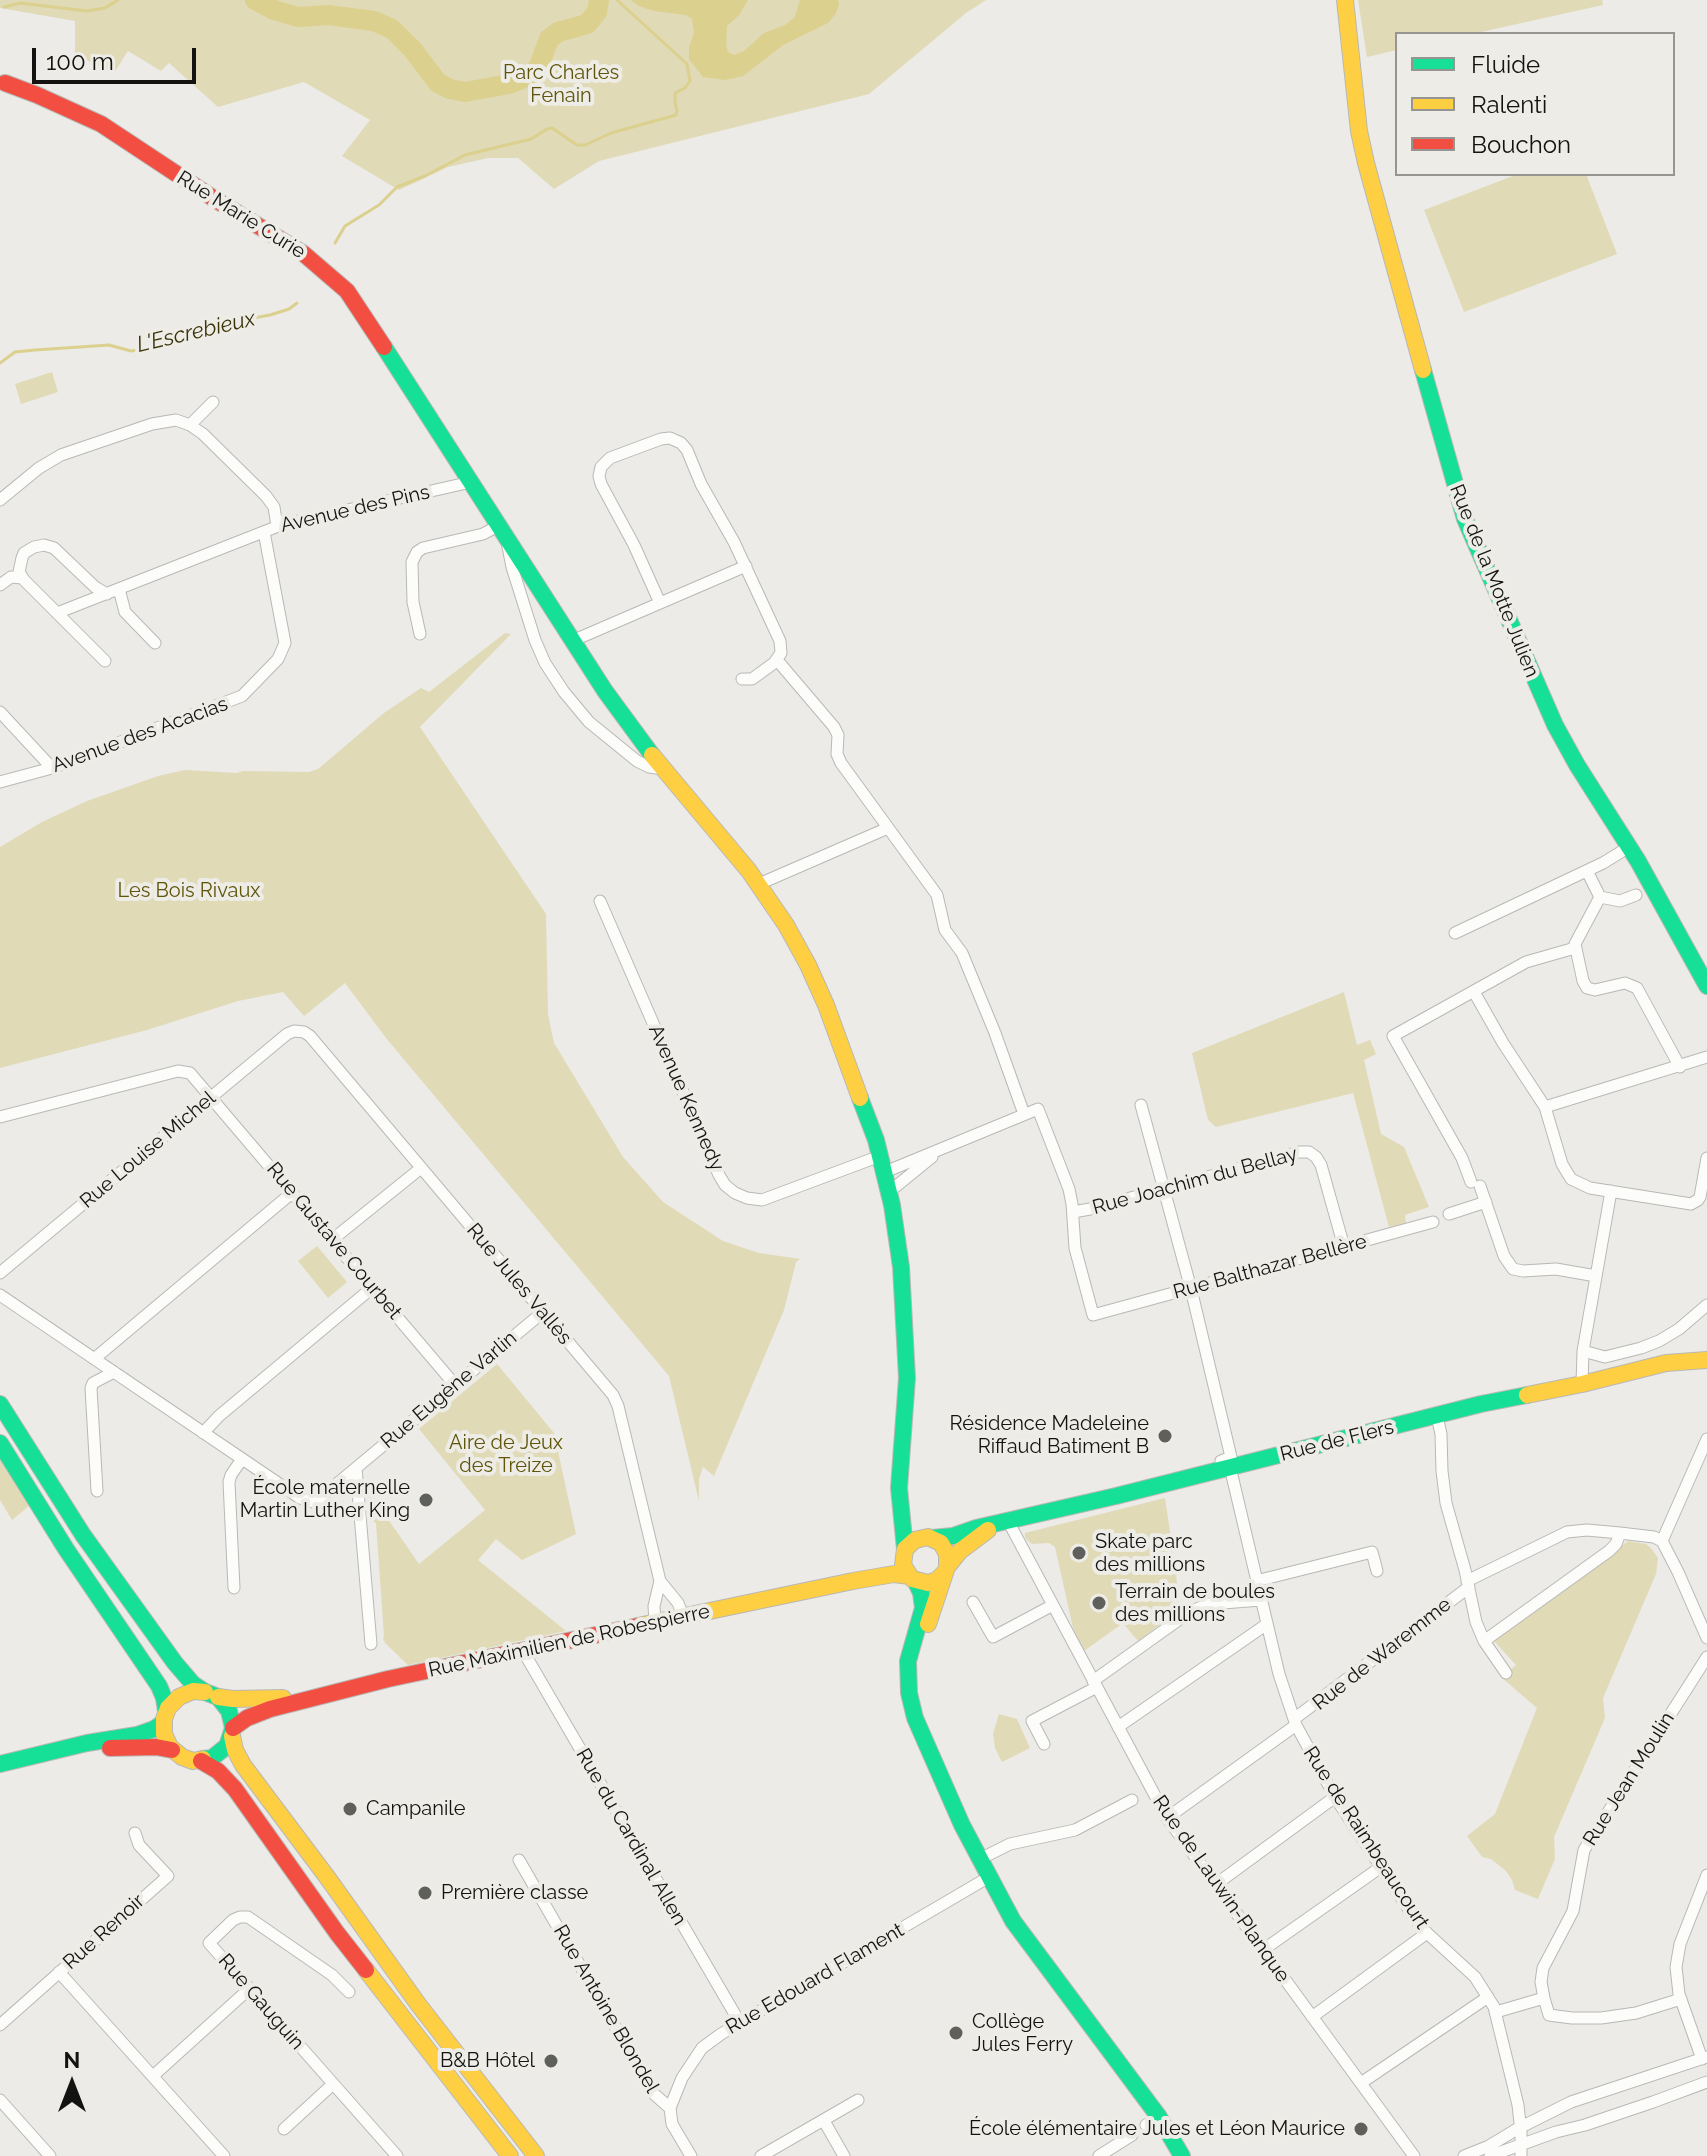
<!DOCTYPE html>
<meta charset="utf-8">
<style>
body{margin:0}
#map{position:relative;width:1707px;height:2156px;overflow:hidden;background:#ecebe7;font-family:Raleway,sans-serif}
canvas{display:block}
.legend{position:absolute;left:1395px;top:32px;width:280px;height:144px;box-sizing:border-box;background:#edece6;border:2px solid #969591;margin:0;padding:10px 14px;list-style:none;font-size:24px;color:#131311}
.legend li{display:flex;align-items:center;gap:16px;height:40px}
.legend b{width:40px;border:2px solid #969591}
.north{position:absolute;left:32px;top:2044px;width:80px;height:80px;-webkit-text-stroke:6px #edece6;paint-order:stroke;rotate:0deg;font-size:22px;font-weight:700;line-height:32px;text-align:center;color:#131311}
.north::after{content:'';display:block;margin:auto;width:28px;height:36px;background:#131311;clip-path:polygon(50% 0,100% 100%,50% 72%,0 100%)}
.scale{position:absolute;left:32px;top:48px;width:164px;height:36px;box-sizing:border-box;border:4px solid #131311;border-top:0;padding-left:10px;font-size:24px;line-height:28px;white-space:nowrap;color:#131311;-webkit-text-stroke:6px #edece6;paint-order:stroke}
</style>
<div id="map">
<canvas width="1707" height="2156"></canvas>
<ul class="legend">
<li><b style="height:10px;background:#16e098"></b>Fluide</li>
<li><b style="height:10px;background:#ffcf43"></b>Ralenti</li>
<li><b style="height:10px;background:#f24e42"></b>Bouchon</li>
</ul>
<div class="north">N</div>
<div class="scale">100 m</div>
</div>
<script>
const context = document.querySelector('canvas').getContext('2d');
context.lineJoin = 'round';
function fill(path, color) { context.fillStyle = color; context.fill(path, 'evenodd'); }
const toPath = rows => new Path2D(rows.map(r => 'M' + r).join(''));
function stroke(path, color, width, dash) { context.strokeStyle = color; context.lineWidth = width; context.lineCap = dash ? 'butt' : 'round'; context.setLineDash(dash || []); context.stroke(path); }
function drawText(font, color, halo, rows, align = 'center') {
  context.font = font + ' Raleway,sans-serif'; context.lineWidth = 8; context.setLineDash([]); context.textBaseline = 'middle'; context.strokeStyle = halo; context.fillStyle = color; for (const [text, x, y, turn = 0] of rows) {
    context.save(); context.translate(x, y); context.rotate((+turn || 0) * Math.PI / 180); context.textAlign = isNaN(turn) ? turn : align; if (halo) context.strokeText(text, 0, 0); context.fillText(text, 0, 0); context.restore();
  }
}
fill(toPath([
 [0,0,986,0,966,13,869,94,599,161,554,189,518,158,488,158,448,167,399,190,342,156,370,120,304,82,218,107,169,63,161,71,128,51,114,73,75,55,75,21,0,8],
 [1358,0,1602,0,1603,5,1472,34,1397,34,1397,50,1367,57],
 [1518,174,1586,174,1617,254,1464,312,1424,210],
 [52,372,58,392,21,404,15,384],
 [505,633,511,634,420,727,546,914,548,1014,554,1043,623,1157,663,1202,723,1241,759,1253,800,1259,796,1262,784,1310,714,1476,703,1467,699,1479,699,1501,669,1376,386,1038,345,983,304,1016,283,992,238,1001,147,1030,0,1068,0,847,42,822,87,801,158,776,185,770,237,773,243,771,309,772,318,769,384,713,421,688,429,692],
 [1344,992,1357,1045,1370,1040,1376,1054,1364,1060,1381,1134,1404,1147,1429,1207,1405,1215,1406,1223,1389,1227,1353,1093,1216,1127,1208,1120,1192,1053],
 [317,1246,347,1282,328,1298,298,1261],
 [497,1364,554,1433,576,1534,522,1560,496,1539,478,1560,566,1631,408,1665,385,1643,383,1638,384,1636,376,1523,371,1520,368,1490,419,1564,485,1510,419,1429],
 [0,1457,30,1505,12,1520,0,1500],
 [1165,1498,1176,1572,1179,1610,1138,1641,1123,1623,1084,1651,1073,1628,1055,1547,1049,1543,1032,1544,1025,1538,1025,1533],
 [1628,1541,1646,1544,1651,1548,1658,1558,1656,1574,1603,1698,1605,1718,1554,1837,1555,1859,1538,1899,1515,1890,1512,1880,1506,1871,1491,1859,1482,1857,1467,1836,1495,1814,1537,1708,1502,1678,1516,1665,1494,1641],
 [999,1714,1017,1719,1030,1748,1002,1762,995,1748,993,1734]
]), '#e0dab7');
fill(toPath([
 [631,0,748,0,739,15,727,26,726,45,728,52,734,55,744,51,764,33,785,25,795,17,800,0,838,0,839,4,836,13,828,23,783,45,743,76,725,80,703,77,689,59,689,48,694,33,692,19,686,15,654,11,639,6]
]), '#dbd08d');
stroke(toPath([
 [4,7,20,3,87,11,105,8,118,0],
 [335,243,345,226,379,205,397,187,425,176,465,155,531,139,547,129,552,128,577,145,585,145,611,133,676,115,677,111,675,102,675,93,685,88,690,81,687,64,617,0],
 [0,363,15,352,35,350,109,345,131,351,138,350,225,323,270,315,289,309,297,303]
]), '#dbd08d', 3);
stroke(toPath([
 [255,0,274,10,298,17,328,15,374,21,392,29,413,50,438,83,450,89,465,92,509,84,529,76,538,68,549,39,558,32,587,24,597,12,599,0]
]), '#dbd08d', 20);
const street = toPath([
 [190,425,213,402],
 [0,500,39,468,61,455,152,424,176,420,190,425,203,434,266,496,274,507,277,526],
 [507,542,512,567,535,640,545,663,564,692,589,722,637,761,649,767,664,769],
 [0,585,11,577,22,578],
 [119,589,125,612,155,643],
 [660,603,634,545,601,484,599,476,601,467,610,458,661,439,670,438,681,443,687,450,701,484,734,542,780,641,781,653,774,663,752,679,742,679],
 [57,613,281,525,471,482],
 [420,634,413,602,412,562,417,552,423,548,483,534,498,526],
 [572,641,746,566],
 [777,660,834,727,838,735,837,754,841,763,937,895,945,930,962,953,995,1033,1024,1114],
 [105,661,24,580,19,572,22,558,24,553,34,547,44,545,54,548,95,587,107,594],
 [0,712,52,768],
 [0,782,52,768,242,696,278,659,285,643,264,532],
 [1587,871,1600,897,1620,901,1636,895],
 [759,884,888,828],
 [1600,897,1575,944,1583,981,1587,988,1595,990,1625,983,1637,988,1680,1067],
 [600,901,719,1175,725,1185,735,1193,747,1198,762,1200,880,1156],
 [1455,933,1603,863,1629,847],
 [1474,992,1503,1043,1545,1107,1562,1164,1571,1179,1590,1188,1691,1204,1698,1200,1700,1197,1707,1158],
 [1141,1105,1191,1289,1231,1457,1221,1461,1222,1469],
 [1545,1107,1707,1057],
 [0,1117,178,1071,190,1073,455,1385],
 [885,1172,1038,1109,1069,1189,1072,1204,1075,1248,1093,1315,1433,1222],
 [1471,1182,1462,1158,1393,1036,1526,962,1575,948],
 [1480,1186,1504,1256,1513,1269,1523,1271,1556,1269,1596,1276],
 [889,1192,932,1157],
 [1073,1212,1090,1209,1299,1152,1309,1152,1316,1157,1321,1165,1344,1247],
 [1449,1214,1486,1202],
 [333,1239,421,1168],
 [0,1273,287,1034,294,1031,304,1032,310,1036,613,1395,618,1406,660,1581,678,1603,683,1616],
 [0,1295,300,1498,313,1502,320,1498,543,1312],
 [1583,1351,1605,1357,1641,1348,1659,1341,1679,1329,1707,1305],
 [94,1359,293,1192],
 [1582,1384,1583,1351,1611,1191],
 [1437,1416,1441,1434,1442,1471,1446,1503,1465,1570,1476,1622,1484,1641,1506,1673],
 [203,1433,219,1416,373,1287],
 [1230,1467,1279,1674,1296,1725,1335,1797,1415,1919,1427,1933,1475,1977,1494,2007,1518,2105,1521,2132,1521,2156],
 [356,1468,371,1644],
 [97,1491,91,1388,93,1383,114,1372],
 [1008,1521,1167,1818,1414,2156],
 [1662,1541,1707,1439],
 [1662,1541,1678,1572,1707,1638],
 [1256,1581,1372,1552,1377,1571],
 [1467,1581,1567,1532,1587,1530,1620,1533,1654,1537,1662,1541],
 [234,1588,229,1482,231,1475,242,1459],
 [973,1602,993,1637,1053,1605],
 [655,1622,654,1606,660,1581],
 [1484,1641,1609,1551,1616,1544,1620,1533],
 [523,1651,740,2023],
 [1093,1681,1191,1611,1210,1604,1261,1600],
 [1294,1719,1469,1587],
 [1118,1727,1267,1624],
 [1044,1744,1032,1721,1097,1687],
 [1167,1818,1296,1725],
 [980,1859,1010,1844,1075,1830,1132,1800],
 [519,1860,654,2094,670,2108],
 [1215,1885,1335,1797],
 [1263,1950,1381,1867],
 [59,1972,224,2156],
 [349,1992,332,1975,248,1917,240,1917,233,1920,209,1943,397,2156],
 [1544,1998,1541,1982,1543,1968,1573,1911,1584,1850,1707,1657],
 [1496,2012,1544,1998,1549,2015,1572,2018,1601,2018,1636,2013,1681,1999],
 [1312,2017,1427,1933],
 [0,2025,168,1876,139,1845,135,1833],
 [1702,2059,1679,1994,1676,1967,1680,1944,1707,1875],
 [153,2076,249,1989],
 [1361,2083,1488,1997],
 [0,2100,50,2156],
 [824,2121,844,2156],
 [1146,2125,1159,2117],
 [284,2129,333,2084],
 [691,2156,672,2124,670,2108,682,2078,702,2048,721,2034,989,1877],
 [761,2156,858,2100],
 [1099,2156,1132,2135],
 [1464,2156,1489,2146,1517,2129,1571,2102,1707,2057],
 [1490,2156,1556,2132,1585,2125,1653,2102,1707,2082]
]);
const fast = toPath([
 [384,347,605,691,652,755],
 [1423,370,1465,519,1555,725,1577,765,1638,861,1707,986],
 [860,1098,876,1140,892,1205,901,1267,907,1378,899,1488,905,1549],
 [0,1404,83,1535,175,1663,193,1684,205,1692,218,1697,229,1711,233,1728,227,1746,212,1758,203,1759],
 [0,1443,66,1549,159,1686,164,1698,166,1711],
 [932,1538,953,1536,976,1528,1116,1496,1481,1404,1527,1395],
 [915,1580,921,1593,923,1608,908,1661,909,1693,915,1718,962,1825,1013,1921,1159,2117,1182,2156],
 [0,1764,87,1743,137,1735,154,1729,163,1723]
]);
const slow = toPath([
 [1345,0,1359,131,1366,163,1423,370],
 [652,755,749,871,786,925,808,965,826,1005,860,1098],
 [1527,1395,1582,1384,1666,1363,1707,1360],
 [947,1567,960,1551,988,1530],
 [928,1624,947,1567,947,1554,941,1543,928,1537,915,1540,905,1549,903,1565,912,1579,928,1583,937,1580,944,1573],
 [638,1626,853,1581,894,1574,910,1576],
 [218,1697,233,1699,283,1698],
 [232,1736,235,1750,243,1765,327,1877,418,2004,536,2156],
 [203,1759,193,1761,182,1757,170,1747,164,1734,164,1719,168,1708,179,1697,193,1691,205,1692],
 [366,1970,510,2156]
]);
const jam = toPath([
 [5,83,37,95,101,124,216,200,304,254,347,291,384,347],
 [233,1728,247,1718,270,1709,388,1679,638,1626],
 [110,1748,156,1747,172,1750],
 [201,1761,218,1771,235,1789,337,1933,366,1970]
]);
stroke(street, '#b8b8b5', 13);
stroke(fast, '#b8b8b5', 18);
stroke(slow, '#b8b8b5', 18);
stroke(jam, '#b8b8b5', 18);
stroke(street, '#fcfcfb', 11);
stroke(fast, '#16e098', 16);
stroke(slow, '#ffcf43', 16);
stroke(jam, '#f24e42', 16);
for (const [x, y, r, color] of [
 [1165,1436,8,"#5f5f5c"],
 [426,1500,8,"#5f5f5c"],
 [1079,1553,8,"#5f5f5c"],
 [1099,1603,8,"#5f5f5c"],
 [350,1809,8,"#5f5f5c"],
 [425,1893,8,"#5f5f5c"],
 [956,2033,8,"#5f5f5c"],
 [551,2061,8,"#5f5f5c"],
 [1361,2129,8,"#5f5f5c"]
]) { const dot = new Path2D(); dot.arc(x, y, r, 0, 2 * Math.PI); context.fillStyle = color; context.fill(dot); stroke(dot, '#edece6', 3); }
drawText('20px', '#5f5409', '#edece6', [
 ["Parc Charles",561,73],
 ["Fenain",561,96],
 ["Les Bois Rivaux",189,891],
 ["Aire de Jeux",506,1443],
 ["des Treize",506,1466]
]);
drawText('20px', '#131311', '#edece6', [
 ["Rue Marie Curie",241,215,32],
 ["Avenue des Pins",355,509,-13],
 ["Rue de la Motte Julien",1494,581,68],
 ["Avenue des Acacias",140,735,-20],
 ["Avenue Kennedy",686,1098,66],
 ["Rue Louise Michel",148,1150,-40],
 ["Rue Joachim du Bellay",1195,1181,-15],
 ["Rue Gustave Courbet",334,1241,50],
 ["Rue Balthazar Bellère",1270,1267,-15],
 ["Rue Jules Vallès",519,1284,50],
 ["Rue Eugène Varlin",449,1390,-40],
 ["Rue de Flers",1337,1441,-14],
 ["Rue Maximilien de Robespierre",569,1641,-12],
 ["Rue de Waremme",1382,1654,-38],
 ["Rue Jean Moulin",1629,1779,-58],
 ["Rue du Cardinal Allen",631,1837,60],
 ["Rue de Raimbeaucourt",1366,1838,57],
 ["Rue de Lauwin-Planque",1221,1889,55],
 ["Rue Renoir",104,1932,-42],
 ["Rue Edouard Flament",815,1979,-30],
 ["Rue Gauguin",261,2002,49],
 ["Rue Antoine Blondel",606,2009,60]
]);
drawText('20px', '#131311', '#edece6', [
 ["Résidence Madeleine",1149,1424,"right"],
 ["Riffaud Batiment B",1149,1447,"right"],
 ["École maternelle",410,1488,"right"],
 ["Martin Luther King",410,1511,"right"],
 ["Skate parc",1095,1542],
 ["des millions",1095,1565],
 ["Terrain de boules",1115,1592],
 ["des millions",1115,1615],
 ["Campanile",366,1809],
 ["Première classe",441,1893],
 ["Collège",972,2022],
 ["Jules Ferry",972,2045],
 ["B&B Hôtel",535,2061,"right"],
 ["École élémentaire Jules et Léon Maurice",1345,2129,"right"]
], 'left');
drawText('italic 22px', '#3b340b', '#edece6', [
 ["L'Escrebieux",196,332,-13]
]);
</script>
